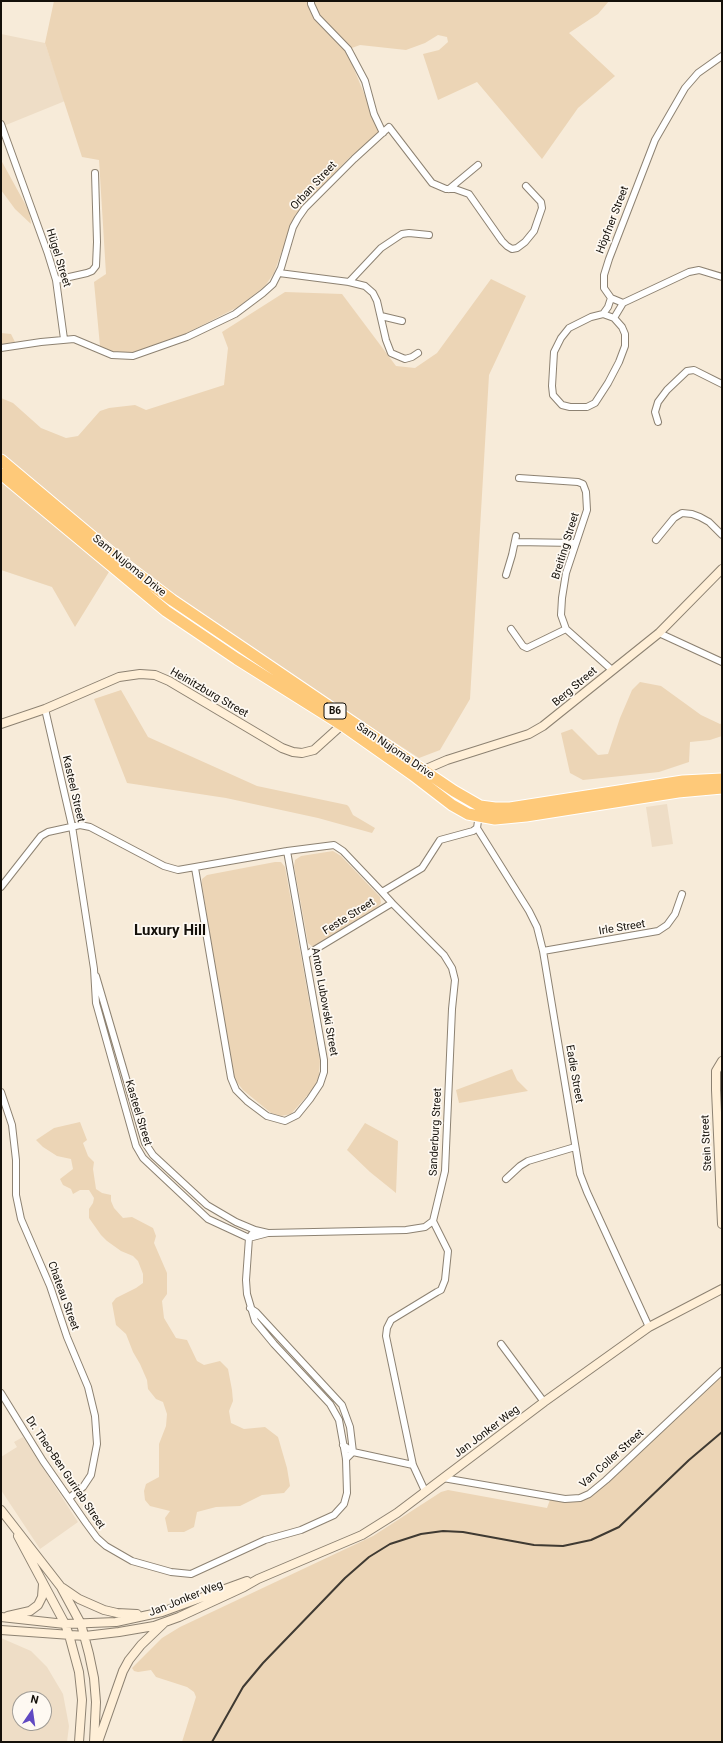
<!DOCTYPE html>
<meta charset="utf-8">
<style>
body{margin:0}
#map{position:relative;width:723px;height:1743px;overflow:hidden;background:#f7ebd9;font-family:Roboto,sans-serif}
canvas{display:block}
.frame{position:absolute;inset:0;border:2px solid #14100a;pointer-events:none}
.north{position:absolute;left:12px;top:1691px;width:40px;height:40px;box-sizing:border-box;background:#fef9f2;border:1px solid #a09c95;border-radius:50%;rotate:13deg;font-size:11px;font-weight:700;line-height:16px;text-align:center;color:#14100a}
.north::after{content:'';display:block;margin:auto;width:14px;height:18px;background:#6049c2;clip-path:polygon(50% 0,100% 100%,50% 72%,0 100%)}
</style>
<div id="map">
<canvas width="723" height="1743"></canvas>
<div class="frame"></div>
<div class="north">N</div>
</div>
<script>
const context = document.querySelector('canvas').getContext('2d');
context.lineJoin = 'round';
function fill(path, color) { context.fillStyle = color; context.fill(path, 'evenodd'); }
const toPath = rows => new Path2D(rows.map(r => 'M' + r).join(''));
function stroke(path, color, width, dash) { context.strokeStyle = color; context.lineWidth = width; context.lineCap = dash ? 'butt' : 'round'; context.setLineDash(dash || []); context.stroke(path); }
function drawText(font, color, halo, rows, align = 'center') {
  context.font = font + ' Roboto,sans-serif'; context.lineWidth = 3.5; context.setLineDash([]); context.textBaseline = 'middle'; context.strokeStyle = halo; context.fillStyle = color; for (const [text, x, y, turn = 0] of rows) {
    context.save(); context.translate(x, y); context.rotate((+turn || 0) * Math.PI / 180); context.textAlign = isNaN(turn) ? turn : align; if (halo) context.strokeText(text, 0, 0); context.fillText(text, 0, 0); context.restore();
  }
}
fill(toPath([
 [1,34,45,43,65,101,1,127],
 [667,804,673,844,652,847,646,807],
 [23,1437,78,1522,40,1549,1,1490,1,1457,17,1447,14,1442],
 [1,1638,31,1651,47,1667,63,1694,69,1726,67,1742,1,1742],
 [20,1699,44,1699,44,1723,20,1723]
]), '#eeddc6');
fill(toPath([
 [54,1,609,1,598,14,569,33,615,76,578,108,542,159,477,82,438,100,423,54,439,50,448,42,447,37,438,35,425,43,406,50,360,45,349,49,349,57,380,132,349,158,295,215,274,273,265,286,238,307,177,338,147,350,126,354,115,353,100,346,94,282,106,274,99,160,82,157,45,43],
 [1,160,29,211,31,224,15,209,1,190],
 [491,279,526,296,489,375,470,699,440,750,419,758,208,622,128,563,66,507,1,454,1,398,13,403,41,428,66,438,78,436,100,411,109,408,135,405,146,410,224,385,228,348,222,332,285,292,342,294,396,366,415,368,437,353],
 [1,333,11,334,15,342,1,344],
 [1,474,112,567,75,627,52,587,1,570],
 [640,682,661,686,701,715,720,724,722,723,722,736,710,740,690,742,689,762,659,772,583,780,570,773,561,733,572,729,598,755,608,754,620,718,632,690],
 [121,690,148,737,257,786,347,805,349,807,353,815,375,828,372,833,318,818,226,798,127,783,94,699],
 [333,851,341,856,380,897,381,903,377,909,319,946,313,947,308,943,294,866,295,860,301,856],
 [275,862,281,862,285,867,320,1061,319,1076,314,1088,291,1114,281,1116,271,1113,243,1090,236,1081,231,1069,202,885,202,879,207,875],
 [512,1069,517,1080,528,1091,459,1103,456,1090],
 [80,1122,87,1140,83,1143,88,1156,94,1162,93,1169,96,1189,102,1193,111,1195,111,1201,114,1208,123,1218,132,1217,153,1228,156,1236,154,1243,167,1273,167,1294,162,1301,164,1318,176,1338,187,1340,197,1361,204,1365,220,1361,228,1369,232,1390,233,1401,229,1411,231,1423,244,1429,265,1427,278,1437,287,1468,290,1486,284,1493,262,1495,240,1506,216,1507,197,1512,194,1527,184,1532,168,1532,165,1518,170,1511,150,1506,145,1500,144,1491,146,1484,159,1477,159,1444,166,1426,167,1414,163,1402,156,1399,148,1389,147,1380,140,1364,133,1352,126,1334,116,1325,112,1303,116,1298,136,1288,143,1283,143,1274,138,1261,133,1256,121,1251,107,1241,101,1235,89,1218,89,1209,93,1203,94,1198,89,1190,80,1190,73,1194,71,1189,63,1185,60,1179,73,1169,71,1159,57,1156,43,1147,36,1140,54,1128],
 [365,1123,398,1141,396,1193,370,1172,347,1150],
 [722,1371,722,1742,182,1742,196,1697,194,1692,187,1687,156,1677,151,1670,138,1672,134,1671,132,1668,162,1638,180,1627,373,1536,441,1492,448,1490,547,1508,551,1497,585,1497]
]), '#ecd5b6');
const street = toPath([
 [311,1,311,4,317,17,348,49,365,81,374,114,383,133],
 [722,56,698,73,685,88,655,140,609,259,604,275,604,288,611,298,623,303,689,272,699,270,722,277],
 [1,124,48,254,56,280,64,339],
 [449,189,478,165],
 [279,273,349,282,365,286,373,293,377,301,386,340,391,353,405,359,412,357,418,353],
 [56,280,87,273,92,271,96,266,97,242,95,173],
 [349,282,381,248,402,234,409,233,429,235],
 [603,314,608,307,611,298],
 [381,316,402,321],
 [614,318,603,314,591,317,569,328,561,338,554,352,552,386,553,395,562,405,570,407,587,407,595,403,608,383,619,362,625,346,625,334,622,327,614,318,623,303],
 [1,348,41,342,74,339,112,355,133,356,187,337,235,314,263,293,273,284,281,268,293,227,298,218,305,208,354,159,389,127,432,183,446,189,455,189,469,194,502,241,507,246,512,249,517,248,525,242,534,231,542,208,541,202,526,186],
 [658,422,655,412,658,402,667,390,687,371,694,370,722,384],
 [519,478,578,482,583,484,586,492,587,510,566,573,562,598,561,615,566,629,612,670],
 [656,540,674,518,682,513,692,514,700,517,709,522,722,535],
 [515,542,576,543],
 [506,575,512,555,516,536],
 [511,629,523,646,527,648,566,629],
 [659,633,722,662],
 [45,709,72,826,94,969,96,1003,136,1146,143,1158,208,1219,249,1238,268,1233],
 [477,828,529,911,537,927,543,951,580,1174,587,1192,649,1327],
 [195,868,231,1078,236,1090,247,1101,267,1116,285,1121,297,1115,310,1099,320,1084,324,1072,324,1060,287,851],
 [1,887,41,836,48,832,80,825,90,827,164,866,178,870,287,851,334,845,343,851,382,892],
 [392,903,444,955,452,968,455,980,452,1009,445,1171,433,1221,448,1251,445,1280,441,1290,437,1292,391,1320,387,1328,386,1336,413,1465,425,1491],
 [543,951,658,931,667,925,675,914,682,894],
 [306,955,392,903,382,892,422,868,440,840,473,831,477,828,479,814],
 [96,976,145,1143,153,1155,207,1205,236,1222,255,1230,268,1233,406,1230,425,1227,433,1221],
 [1,1092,12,1125,16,1160,16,1195,21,1219,50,1286,67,1337,88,1387,95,1416,97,1444,91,1475,83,1487,69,1498],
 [506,1179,520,1166,528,1161,575,1147],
 [250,1308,256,1312,342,1405,350,1427,353,1452,346,1459],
 [501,1344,544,1402],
 [1,1393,43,1461,86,1523,97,1538,106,1546,132,1561,171,1572,191,1574,265,1540,301,1530,334,1515,344,1504,347,1493,346,1459,339,1420,330,1404,274,1344,255,1321,247,1294,246,1280,249,1238,255,1230],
 [343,1445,353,1452,413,1465],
 [443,1478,565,1499,580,1498,589,1494,606,1480,722,1371]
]);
const secondary = toPath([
 [1,724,45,709,119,677,140,674,155,675,169,681,282,748,293,752,302,753,314,750,345,722],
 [419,772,447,760,529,734,543,726,659,633,722,569],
 [722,1061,716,1071,716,1090,722,1224],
 [1,1510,61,1587,81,1624,89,1654,94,1678,96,1702,94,1742],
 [18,1536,65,1624,69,1635,79,1672,82,1700,79,1742],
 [63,1588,79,1599,104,1610,117,1613,137,1614],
 [8,1616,30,1611,38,1605,42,1597,43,1584],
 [1,1617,65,1624,116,1622,162,1612,247,1581],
 [1,1630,85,1636,119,1632,154,1626,179,1617,244,1587,258,1579,362,1535,397,1513,544,1402,649,1327,722,1289],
 [98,1742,123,1671,129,1660,141,1645,164,1623]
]);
const highway = toPath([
 [1,460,127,566,172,600,454,791,480,806,495,808,510,808,683,781,722,779],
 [1,474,166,611,237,659,342,725,413,775,452,805,468,814,495,819,526,816,678,792,722,788]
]);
stroke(street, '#8d8272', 8);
stroke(secondary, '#8d8272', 10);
stroke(highway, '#fff', 13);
stroke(street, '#fff', 6);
stroke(secondary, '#ffefd7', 8);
stroke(highway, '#fec979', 11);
stroke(toPath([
 [212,1742,243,1687,263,1663,345,1578,369,1557,390,1544,421,1534,443,1531,463,1532,534,1545,563,1546,591,1540,619,1527,689,1460,722,1432]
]), '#3f3a32', 2);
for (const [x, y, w] of [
 [335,711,22]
]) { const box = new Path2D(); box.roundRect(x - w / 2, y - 8, w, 16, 3); context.fillStyle = '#fef9f2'; context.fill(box); stroke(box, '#14100a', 1); }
drawText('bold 10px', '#14100a', null, [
 ["B6",335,711]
]);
drawText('11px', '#14100a', '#fef9f2', [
 ["Orban Street",314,186,-47],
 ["Höpfner Street",613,220,-69],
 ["Hügel Street",58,258,73],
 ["Breiting Street",566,546,-73],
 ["Sam Nujoma Drive",129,566,39],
 ["Berg Street",575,687,-40],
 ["Heinitzburg Street",209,693,30],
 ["Sam Nujoma Drive",395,751,34],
 ["Kasteel Street",73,789,77],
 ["Feste Street",349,917,-32],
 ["Irle Street",622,928,-9],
 ["Anton Lubowski Street",324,1002,80],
 ["Eadie Street",574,1074,80],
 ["Kasteel Street",138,1113,73],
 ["Sanderburg Street",436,1132,-87],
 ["Stein Street",707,1143,-93],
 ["Chateau Street",63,1296,70],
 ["Jan Jonker Weg",487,1432,-37],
 ["Van Coller Street",612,1459,-42],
 ["Dr. Theo-Ben Gurirab Street",65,1473,56],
 ["Jan Jonker Weg",186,1599,-22]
]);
drawText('bold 15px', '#14100a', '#fef9f2', [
 ["Luxury Hill",170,931]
]);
</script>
